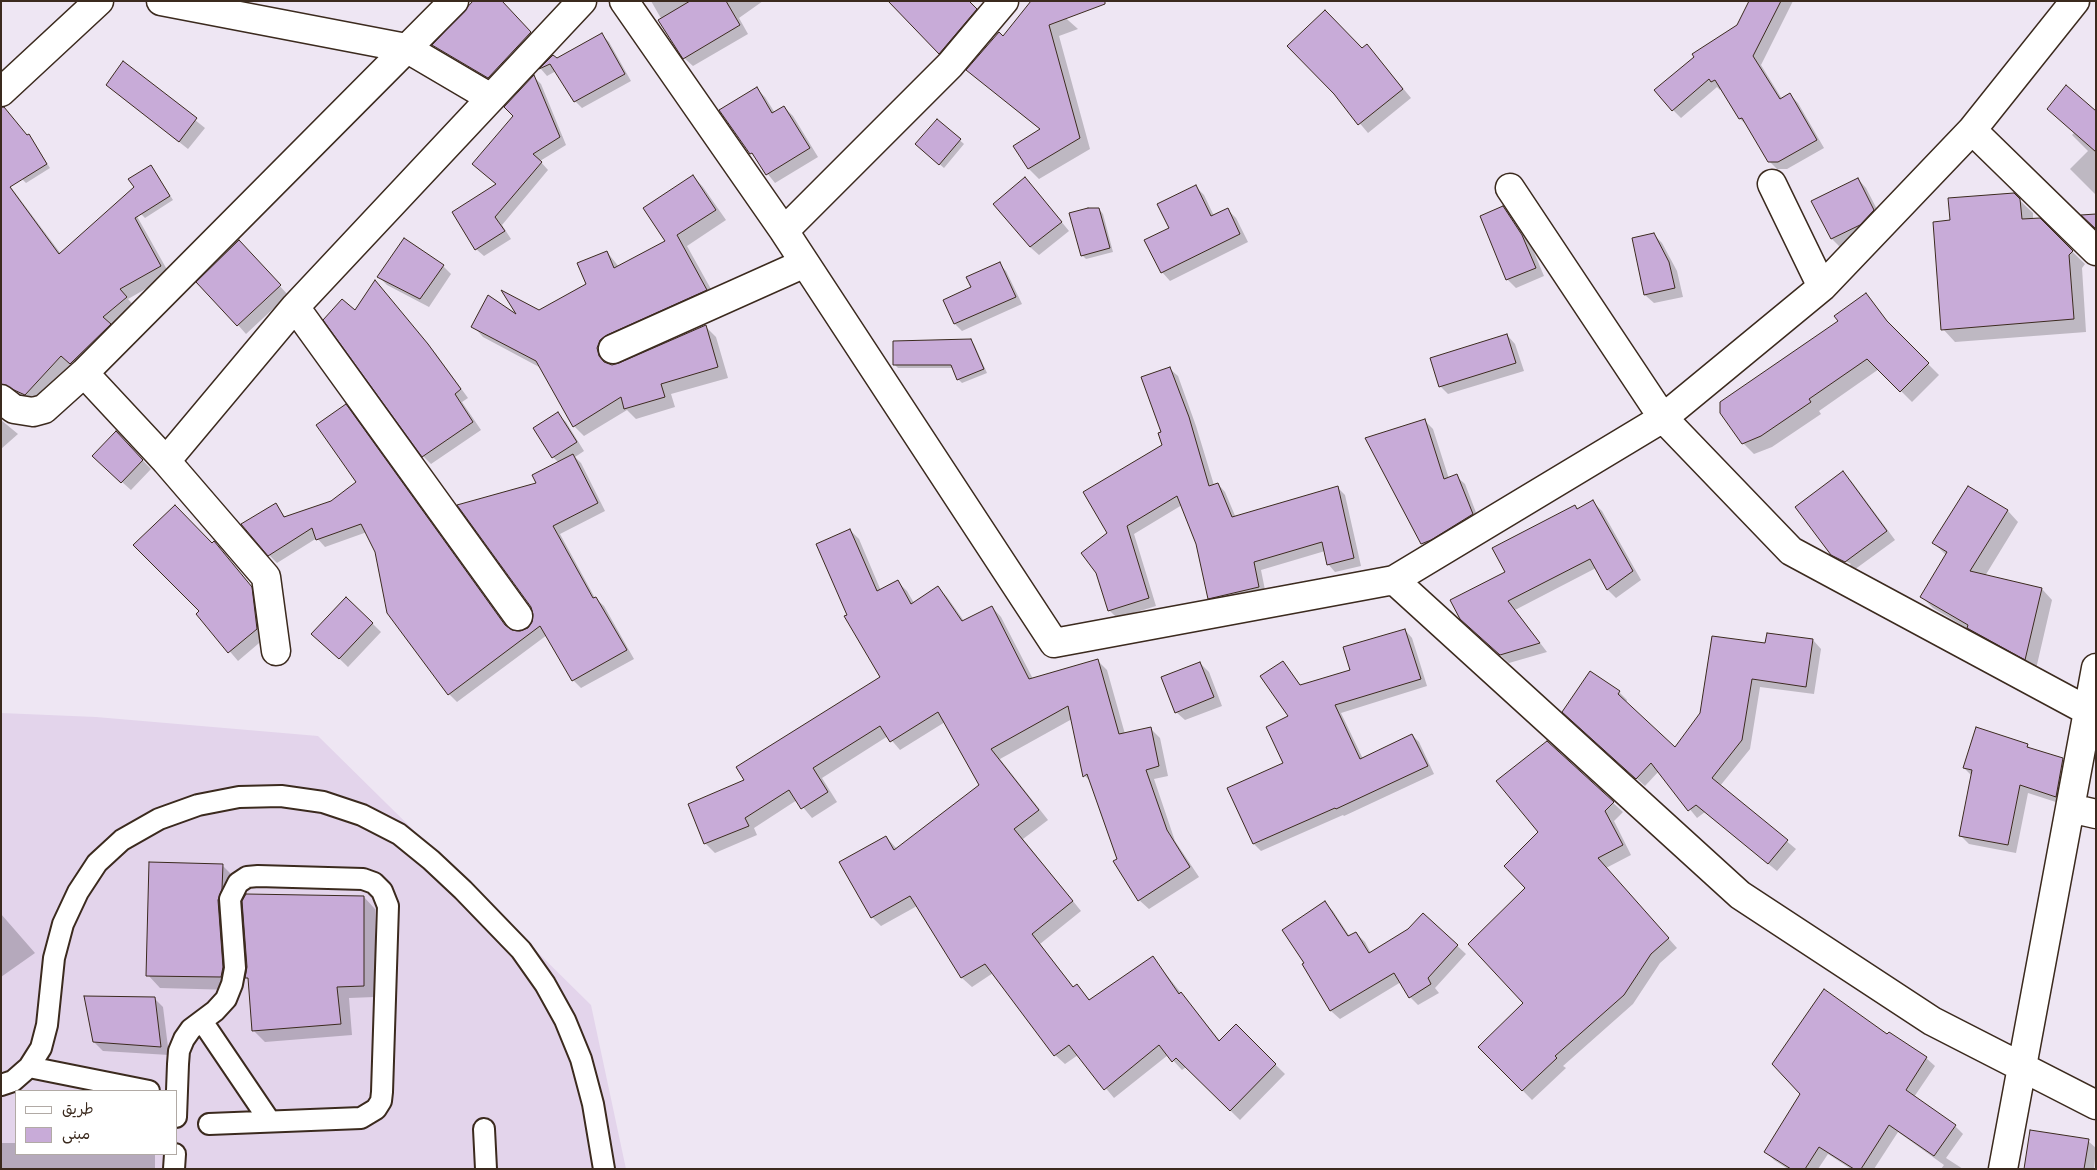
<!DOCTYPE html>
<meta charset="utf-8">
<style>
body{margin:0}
#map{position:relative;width:2097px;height:1170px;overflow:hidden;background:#eee6f3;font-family:Mali,"Playpen Sans Arabic",sans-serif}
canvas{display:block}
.frame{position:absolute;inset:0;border:2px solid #3b2a1e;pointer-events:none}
.legend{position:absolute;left:15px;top:1090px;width:162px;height:65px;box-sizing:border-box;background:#fff;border:1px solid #b1aaa5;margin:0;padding:6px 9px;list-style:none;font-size:15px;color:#3b2a1e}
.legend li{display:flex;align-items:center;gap:10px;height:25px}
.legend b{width:25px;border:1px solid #b1aaa5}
</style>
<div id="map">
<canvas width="2097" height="1170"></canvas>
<div class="frame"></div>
<ul class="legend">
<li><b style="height:6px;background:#fff"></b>طريق</li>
<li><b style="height:14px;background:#c8abd8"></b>مبنى</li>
</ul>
</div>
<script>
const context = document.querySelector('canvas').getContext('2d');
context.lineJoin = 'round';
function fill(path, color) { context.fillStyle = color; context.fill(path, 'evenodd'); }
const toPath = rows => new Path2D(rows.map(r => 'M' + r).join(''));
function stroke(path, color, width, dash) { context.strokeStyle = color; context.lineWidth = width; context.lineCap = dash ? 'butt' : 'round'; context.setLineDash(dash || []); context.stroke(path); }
fill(toPath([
 [1,713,96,717,318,736,591,1005,626,1169,1,1169],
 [16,1091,176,1091,176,1154,16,1154]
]), '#e3d4eb');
fill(toPath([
 [651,1,763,1,739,18,748,34,693,66,684,58],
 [889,1,968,1,986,21,950,64],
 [1750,1,1793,1,1761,65,1782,99,1790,95,1798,103,1824,148,1787,169,1777,169,1769,161,1749,127,1740,119,1722,88,1720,90,1717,87,1681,118,1673,110,1738,25],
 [1051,5,1078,29,1059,36,1090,149,1039,179,1029,169,1041,130,968,70,1003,38],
 [521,23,539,41,497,86,442,54,434,45],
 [602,35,609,42,631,81,582,108,575,101,556,71,547,76,541,69,553,56,557,60],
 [1367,45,1411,98,1368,133,1335,94,1362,49],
 [124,63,205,128,188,149,107,85],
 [534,77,541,84,566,145,540,161,548,170,502,225,511,239,484,256,476,249,497,185,515,116],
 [756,88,765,97,775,113,784,107,793,116,818,157,775,183,751,153],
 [2048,109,2096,111,2096,195,2070,169,2088,151,2072,135,2074,133],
 [937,120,964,144,944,168,921,148],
 [29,135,50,168,26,183,22,179],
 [151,166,173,200,145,218,141,214,135,187],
 [693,176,703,187,726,220,687,246,717,300,608,358,608,365,619,365,705,326,716,337,728,378,671,394,675,407,636,419,627,410,584,436,574,426,541,368,483,337,473,326,520,319,539,311,587,285,607,252,619,267,666,241],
 [1858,179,1866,188,1882,219,1869,233,1840,247,1832,239,1813,202],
 [10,186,61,254,134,211,170,275,128,299,135,307,81,373,71,364,35,404,1,396,1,286],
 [1195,186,1204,195,1214,216,1227,209,1236,218,1248,242,1170,281,1162,272,1171,229],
 [1033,187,1069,231,1039,255,1030,247],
 [2014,195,2033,213,2033,220,2039,219,2085,264,2082,268,2086,332,1955,342,1943,329],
 [1503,207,1512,216,1531,245,1544,276,1516,288,1507,279],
 [1099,209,1103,214,1113,252,1086,259,1082,255],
 [1654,235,1662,243,1677,271,1683,297,1654,303,1645,295,1633,239],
 [247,250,288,295,246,334,238,325],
 [999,264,1006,271,1022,304,962,331,955,324],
 [443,266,451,274,429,307,387,285,379,277],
 [375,282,436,354,468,398,462,402,481,430,431,464,423,456,355,312],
 [1865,294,1898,334,1939,375,1912,402,1879,369,1819,411,1821,414,1772,447,1754,454,1743,443,1840,321],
 [1507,335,1515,344,1524,371,1448,394,1440,386],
 [970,340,974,344,987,373,962,383,958,379,954,368,898,368,894,364],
 [1170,369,1178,376,1196,426,1214,485,1218,484,1225,492,1236,518,1337,487,1345,495,1361,566,1335,572,1328,564,1325,551,1261,570,1266,595,1217,606,1209,598,1197,544,1182,505,1134,534,1156,606,1117,618,1109,610,1108,533,1163,446,1163,433],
 [346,406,354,414,510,630,520,633,528,629,534,622,538,484,558,462,553,457,557,414,566,422,584,451,575,457,581,463,605,511,560,534,595,598,604,606,634,659,581,688,573,680,547,635,457,702,449,694,367,532,325,547,317,538,277,563,269,555,276,505,286,518,332,502,357,482],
 [1,420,18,434,1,449],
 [1425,421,1433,429,1449,479,1456,476,1465,484,1480,523,1430,551,1422,543],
 [124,441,151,469,131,490,103,465],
 [1843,473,1852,482,1895,540,1854,570,1838,560,1849,566,1851,564,1834,555],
 [1969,487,2008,511,2018,522,1985,576,2042,589,2052,600,2036,669,1980,639,1970,630,1933,608,1922,597,1946,555,1934,543],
 [1593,502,1602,511,1641,580,1616,598,1608,590,1596,568,1515,610,1547,652,1509,663,1470,627,1507,572,1575,506,1578,510],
 [850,530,859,539,881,591,898,582,907,591,914,603,938,587,947,597,964,621,992,607,1001,617,1033,679,1098,661,1107,670,1125,734,1150,728,1160,738,1168,776,1154,779,1175,841,1199,877,1149,909,1139,900,1119,859,1092,783,1085,776,1072,719,1000,759,1048,820,1023,839,1081,911,1040,944,1074,988,1077,986,1090,1000,1152,957,1220,1041,1236,1026,1285,1074,1240,1120,1186,1067,1182,1070,1168,1055,1114,1098,1078,1055,1065,1064,1055,1055,993,973,972,987,962,978,917,906,881,926,872,917,886,837,897,849,981,786,945,722,900,750,888,736,822,778,837,802,812,818,797,800,754,828,757,835,715,853,705,843,746,780,882,677,848,616],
 [214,543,260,597,265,638,238,661,198,614,201,612,212,544],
 [372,623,381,632,348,667,322,642],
 [1405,630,1412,638,1427,686,1341,713,1363,759,1412,735,1419,742,1434,774,1344,816,1343,815,1261,851,1254,844,1285,763,1290,717,1283,662,1301,686,1352,671],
 [1813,640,1821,649,1814,694,1760,687,1750,749,1720,786,1796,849,1777,871,1705,812,1697,818,1659,771,1645,786,1572,720,1619,692,1627,700,1626,703,1675,749,1701,714,1766,645],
 [1200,663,1209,672,1222,706,1185,720,1176,712],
 [1547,742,1623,812,1614,821,1631,855,1606,868,1677,948,1660,963,1633,1004,1563,1066,1566,1068,1532,1100,1480,1047,1525,1003,1527,888,1540,833],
 [2027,745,2031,749,2063,760,2071,768,2065,805,2028,793,2016,853,1969,844,1960,835,1972,776,1964,768],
 [222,865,235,878,234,990,160,988,148,975],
 [364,897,375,909,375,997,349,998,352,1035,265,1042,254,1031,249,980,247,978],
 [1325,903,1333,911,1350,937,1356,933,1365,942,1371,953,1408,930,1423,914,1466,954,1435,988,1439,993,1418,1005,1410,997,1401,982,1340,1019,1331,1011,1304,965],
 [1,914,35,953,1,977],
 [154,998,163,1007,169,1055,103,1051,94,1042],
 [1887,1036,1926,1058,1935,1066,1914,1097,1955,1126,1963,1134,1946,1158,1963,1169,1941,1169,1944,1165,1898,1132,1874,1169,1851,1169,1828,1154,1818,1169,1788,1169,1774,1160,1766,1151],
 [2088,1141,2096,1148,2094,1169,2025,1169],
 [1,1143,16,1143,16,1154,155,1154,155,1169,1,1169]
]), '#0003');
const building = toPath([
 [473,1,502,1,531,32,488,78,432,45,473,1],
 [690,1,726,1,740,25,683,59,658,20,690,1],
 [888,1,969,1,977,9,939,54,888,1],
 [1031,1,1105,1,1105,4,1049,25,1080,138,1028,169,1013,146,1040,129,966,70,999,32,1003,36,1031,1],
 [1749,1,1781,1,1753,56,1780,99,1790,93,1817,140,1778,162,1768,162,1742,118,1739,119,1715,80,1711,82,1709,79,1672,111,1654,90,1694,57,1692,54,1737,25,1749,1],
 [1325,10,1362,48,1367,44,1403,89,1358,125,1334,94,1287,46,1325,10],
 [602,33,625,74,574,102,550,64,539,69,553,55,557,58,602,33],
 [123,61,197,118,179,142,106,85,123,61],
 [534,75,560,137,533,154,542,162,495,217,505,231,475,250,452,212,496,184,472,164,513,116,504,107,534,75],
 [2066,85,2096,111,2096,152,2047,109,2066,85],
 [757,87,772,113,784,106,810,148,766,175,752,153,750,154,719,110,757,87],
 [1,107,4,107,27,135,29,134,47,164,10,187,59,254,134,187,128,179,151,165,170,196,135,218,161,266,120,289,127,297,103,317,111,324,70,364,61,356,25,395,1,384,1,107],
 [937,119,961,139,939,165,915,144,937,119],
 [693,175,716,210,677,235,707,290,607,335,600,340,597,348,599,356,604,362,612,365,619,363,706,325,718,367,661,384,665,397,624,409,621,397,573,427,536,361,471,327,488,295,516,314,501,290,539,310,586,284,577,263,607,251,614,268,665,241,643,208,693,175],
 [1025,177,1062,222,1030,247,993,204,1025,177],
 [1858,178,1874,210,1860,225,1831,239,1811,201,1858,178],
 [1196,185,1211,216,1228,208,1240,234,1161,273,1144,240,1169,228,1157,204,1196,185],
 [2014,193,2020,199,2022,219,2040,218,2073,251,2069,255,2074,319,1941,330,1933,222,1950,220,1948,198,2014,193],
 [1503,206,1522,235,1536,268,1506,280,1480,216,1503,206],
 [1088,208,1099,208,1110,248,1081,256,1069,213,1088,208],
 [2096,214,2096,229,2081,215,2096,214],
 [1654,233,1669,262,1675,288,1644,295,1632,238,1654,233],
 [404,238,444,265,420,299,377,277,404,238],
 [239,240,281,285,237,326,196,282,239,240],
 [1000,262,1016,297,954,324,943,300,971,287,966,277,1000,262],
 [375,280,428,344,461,389,455,394,473,422,422,457,323,320,342,299,355,310,375,280],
 [1866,293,1887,321,1929,363,1900,392,1867,359,1809,399,1811,402,1761,436,1742,444,1720,413,1720,402,1838,321,1834,316,1866,293],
 [1507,334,1516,363,1439,387,1430,358,1507,334],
 [971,339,984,369,957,380,951,365,893,365,893,341,971,339],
 [1170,367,1189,417,1209,486,1218,483,1232,517,1338,486,1354,558,1327,565,1322,542,1254,562,1259,587,1208,599,1196,544,1177,496,1127,526,1149,598,1108,611,1096,573,1081,553,1107,533,1083,492,1162,445,1158,433,1161,432,1141,377,1170,367],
 [346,404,505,625,512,630,520,631,528,628,532,622,533,614,531,607,457,505,536,483,532,475,573,454,598,503,553,526,593,598,596,597,627,650,572,681,540,626,448,695,387,613,375,552,361,524,316,540,312,528,268,556,241,524,276,503,284,517,331,501,356,482,316,425,346,404],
 [558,412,577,442,552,458,533,428,558,412],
 [1425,419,1444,479,1457,474,1473,514,1431,540,1421,544,1365,438,1425,419],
 [116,431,143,460,121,483,92,456,116,431],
 [1843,471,1887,531,1845,562,1831,555,1795,507,1843,471],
 [1968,486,2008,510,1970,571,2042,588,2025,660,1967,628,1968,625,1920,597,1947,552,1932,543,1968,486],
 [1593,500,1633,571,1607,590,1590,559,1508,601,1540,643,1500,655,1460,619,1450,600,1505,572,1492,548,1575,505,1577,509,1593,500],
 [175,505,212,543,214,541,252,587,257,629,228,653,196,614,199,611,133,545,175,505],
 [850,529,877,591,898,580,911,604,938,586,962,621,992,606,1029,679,1098,659,1119,734,1151,727,1159,766,1146,770,1167,830,1190,867,1138,901,1113,861,1117,859,1087,774,1083,777,1068,706,991,749,1039,810,1014,829,1073,901,1032,934,1073,987,1077,984,1089,1000,1153,956,1179,994,1181,992,1219,1041,1236,1024,1276,1064,1230,1111,1176,1058,1172,1062,1159,1045,1104,1090,1069,1045,1054,1056,985,964,961,978,910,896,871,918,839,862,886,836,894,850,979,785,938,712,890,742,880,726,813,768,828,792,801,809,789,790,745,818,749,826,704,844,688,804,744,780,736,767,880,677,844,616,847,615,816,544,850,529],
 [346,597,373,623,339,659,311,634,346,597],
 [1405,629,1421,679,1335,705,1360,759,1412,734,1428,766,1336,809,1335,808,1253,844,1227,788,1283,763,1266,727,1288,716,1260,676,1283,661,1300,685,1350,670,1343,647,1405,629],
 [1767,633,1813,639,1806,687,1752,679,1742,740,1712,778,1788,840,1768,864,1696,805,1688,811,1651,763,1636,779,1562,712,1590,671,1620,691,1618,694,1675,747,1700,713,1712,636,1765,643,1767,633],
 [1200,662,1214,697,1175,713,1161,677,1200,662],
 [1976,727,2028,744,2027,747,2063,758,2056,797,2020,785,2008,845,1959,836,1972,770,1963,768,1976,727],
 [1547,741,1614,802,1605,811,1623,845,1598,858,1669,938,1651,954,1624,995,1555,1056,1557,1058,1522,1091,1478,1047,1523,1003,1468,944,1525,888,1504,866,1538,832,1496,781,1547,741],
 [149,862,223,864,222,889,218,900,223,967,221,977,146,976,149,862],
 [246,894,364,896,364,986,337,987,341,1024,252,1031,248,978,245,978,247,967,242,901,246,894],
 [1325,901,1348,936,1356,932,1369,953,1408,929,1423,913,1458,945,1428,978,1431,984,1409,998,1394,973,1330,1011,1302,964,1304,963,1282,930,1325,901],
 [1824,989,1887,1034,1889,1032,1927,1057,1906,1090,1956,1125,1934,1156,1889,1125,1861,1169,1854,1169,1819,1147,1805,1169,1791,1169,1764,1152,1800,1094,1772,1064,1824,989],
 [84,996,155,997,161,1047,93,1042,84,996],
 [2030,1130,2089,1139,2084,1169,2024,1169,2030,1130]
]);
fill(building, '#c8abd8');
stroke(building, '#3b2a1e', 1);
const service = toPath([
 [202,1021,269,1120],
 [29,1067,149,1091],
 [1,1085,13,1081,29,1067,41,1048,47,1025,54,958,63,924,78,892,97,863,122,840,159,819,198,805,239,797,281,796,323,802,362,815,399,834,431,860,463,890,521,950,545,984,565,1020,581,1059,593,1104,604,1169],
 [176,1117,178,1064,179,1051,184,1039,191,1029,215,1011,226,999,232,984,235,968,230,899,238,883,247,877,258,876,363,879,374,883,382,891,388,906,382,1092,381,1101,376,1109,361,1118,209,1124],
 [484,1129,486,1169],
 [174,1169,175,1154]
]);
const minor = toPath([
 [161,1,406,48,491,98],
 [624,1,784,231,1054,643,1394,580,1740,895,1932,1021,2096,1105],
 [1,92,99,1],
 [1972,130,2096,251],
 [1772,184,1822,287],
 [1510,188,1663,418,1791,551,2088,711,2096,713],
 [784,231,950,65,1004,1],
 [295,307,518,616],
 [613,349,805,263],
 [84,373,166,461,266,577,276,651],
 [1,399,14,409,33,412,44,409,84,373,454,1],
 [166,461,295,307,582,1],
 [1394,580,1663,418,1822,287,1972,130,2075,1],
 [2070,808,2096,814],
 [2003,1169,2096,668]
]);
stroke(service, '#3b2a1e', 24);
stroke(minor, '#3b2a1e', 31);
stroke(service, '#fff', 20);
stroke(minor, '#fff', 28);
</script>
